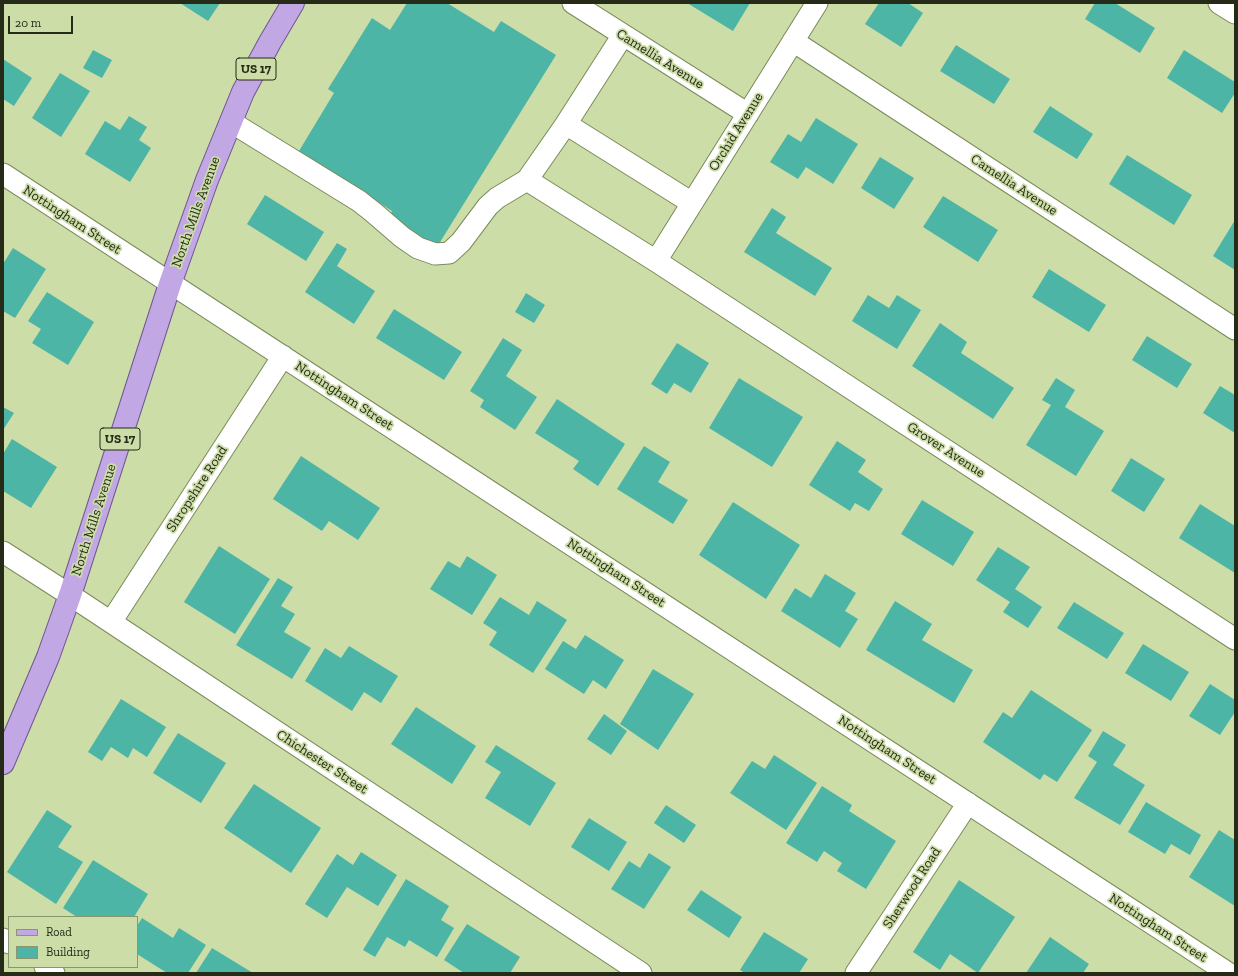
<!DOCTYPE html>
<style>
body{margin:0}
#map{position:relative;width:1238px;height:976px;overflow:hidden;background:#ccdda8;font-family:"Zilla Slab",serif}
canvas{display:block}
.frame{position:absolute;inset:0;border:4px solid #252b16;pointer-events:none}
.legend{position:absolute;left:8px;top:916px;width:130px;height:52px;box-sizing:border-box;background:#ccdda8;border:1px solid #89966e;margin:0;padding:5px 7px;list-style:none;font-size:12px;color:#252b16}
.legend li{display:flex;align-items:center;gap:8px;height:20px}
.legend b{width:20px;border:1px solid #89966e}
.scale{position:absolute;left:8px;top:16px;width:65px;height:18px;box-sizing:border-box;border:2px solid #252b16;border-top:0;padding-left:5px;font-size:12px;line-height:14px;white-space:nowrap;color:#252b16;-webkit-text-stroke:3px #ccdda8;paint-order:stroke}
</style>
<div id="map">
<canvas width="1238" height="976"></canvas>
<div class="frame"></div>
<ul class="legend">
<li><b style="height:5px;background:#c2a7e5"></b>Road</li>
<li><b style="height:11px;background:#4cb5a5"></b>Building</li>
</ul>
<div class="scale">20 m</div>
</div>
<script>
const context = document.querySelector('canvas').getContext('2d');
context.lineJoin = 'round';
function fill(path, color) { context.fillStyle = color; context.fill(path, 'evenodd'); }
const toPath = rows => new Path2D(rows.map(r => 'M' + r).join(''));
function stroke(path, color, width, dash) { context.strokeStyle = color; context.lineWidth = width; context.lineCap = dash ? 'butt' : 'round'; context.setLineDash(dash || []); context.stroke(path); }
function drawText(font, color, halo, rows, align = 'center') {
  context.font = font + ' "Zilla Slab",serif'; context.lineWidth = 3.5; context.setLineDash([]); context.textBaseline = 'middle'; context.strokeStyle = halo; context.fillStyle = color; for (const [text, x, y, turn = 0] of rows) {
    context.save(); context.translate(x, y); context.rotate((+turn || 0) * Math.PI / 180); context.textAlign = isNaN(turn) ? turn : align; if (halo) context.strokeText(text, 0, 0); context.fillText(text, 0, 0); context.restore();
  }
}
fill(toPath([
 [180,3,220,3,208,21],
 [407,3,447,3,494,32,501,21,556,55,437,247,390,217,392,211,299,151,334,93,328,89,372,18,390,30],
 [687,3,750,3,733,31],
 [879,3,908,3,923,13,901,47,865,24],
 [1095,3,1115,3,1155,28,1140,53,1085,19],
 [956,45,1010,79,994,104,940,71],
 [93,50,112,60,102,78,83,68],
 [1184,50,1235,82,1235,93,1222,113,1167,78],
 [3,59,32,78,14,106,3,99],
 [60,73,90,91,61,137,32,118],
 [1050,106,1093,134,1077,159,1033,132],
 [129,116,147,127,139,140,151,148,130,182,85,154,105,121,120,130],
 [816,118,858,144,833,184,806,167,798,179,770,162,788,134,801,142],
 [1127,155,1192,195,1174,225,1109,184],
 [880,157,914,178,894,209,861,188],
 [265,195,324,232,306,261,247,224],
 [943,196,998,230,978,262,923,227],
 [772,208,786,217,776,233,832,268,815,296,744,252],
 [1235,220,1235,270,1213,256],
 [337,243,347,249,337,266,375,291,354,324,305,292],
 [13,248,46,269,15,318,3,311,3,264],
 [1049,269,1106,305,1089,332,1032,297],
 [47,292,94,322,68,365,32,343,41,329,28,321],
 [526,293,545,305,534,323,515,312],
 [868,295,889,308,897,295,921,310,897,349,852,321],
 [394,309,462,352,444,380,376,338],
 [940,323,967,342,961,353,1014,388,993,419,912,366],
 [1147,336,1192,364,1177,388,1132,360],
 [503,338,522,350,506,376,537,397,515,430,480,407,484,400,470,391],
 [677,343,709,363,691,393,674,383,667,394,651,384],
 [739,378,803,417,772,467,709,428],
 [1056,378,1075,390,1065,407,1104,431,1076,476,1026,445,1051,405,1042,400],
 [1220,386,1235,395,1235,433,1203,413],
 [557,399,625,444,598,486,573,469,579,461,535,433],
 [3,407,14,413,3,430],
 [12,439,57,467,31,508,3,491,3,454],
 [837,441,866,460,858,472,883,489,869,511,855,503,850,511,809,485],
 [644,446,670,462,658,482,688,500,673,524,617,489],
 [301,456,380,508,358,540,329,521,322,531,273,499],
 [1131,458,1165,479,1144,512,1111,491],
 [922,500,974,532,953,566,901,534],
 [733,502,800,545,766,599,699,555],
 [1200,504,1235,526,1235,573,1179,538],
 [219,546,270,579,235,634,184,602],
 [998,547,1030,567,1015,589,1042,607,1028,628,1003,612,1010,602,976,580],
 [467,556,497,575,472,615,430,589,448,561,460,568],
 [825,574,856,593,845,611,858,619,840,648,781,611,795,588,811,598],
 [278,578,293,587,281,606,295,614,284,632,311,648,292,679,236,645],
 [500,597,529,615,537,601,567,620,533,673,489,645,497,632,483,623],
 [895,601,932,624,922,640,973,670,954,703,866,650],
 [1074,602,1124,633,1107,659,1057,628],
 [585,635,624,660,606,689,593,680,584,694,545,669,563,641,576,649],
 [1143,644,1189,672,1171,701,1125,673],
 [349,646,398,676,381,703,364,692,352,711,305,681,325,648,341,658],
 [653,669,694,694,658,750,620,724],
 [1210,684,1235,700,1235,712,1220,735,1189,716],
 [1031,690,1092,730,1057,782,1044,774,1040,780,983,742,1003,712,1012,718],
 [121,699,166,727,147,757,133,748,128,758,111,747,102,761,88,752],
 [416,707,476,746,452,784,391,744],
 [604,714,627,731,611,755,587,739],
 [1103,731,1126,745,1113,765,1145,785,1120,825,1074,798,1097,762,1088,756],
 [178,733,226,763,201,803,153,773],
 [496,745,556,783,530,826,485,798,501,772,485,762],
 [774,755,817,783,786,830,730,793,752,761,765,769],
 [254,784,321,828,291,873,224,828],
 [822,786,852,805,849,811,896,841,866,889,837,871,842,863,824,851,817,862,786,843],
 [1146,802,1201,835,1190,855,1171,844,1165,854,1128,832],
 [666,805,696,825,684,843,654,823],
 [47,810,72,826,58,847,83,862,56,904,7,872],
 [589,818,627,842,609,871,571,847],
 [1219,830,1235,840,1235,906,1189,877],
 [361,852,397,875,378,906,347,887,327,918,305,904,337,854,353,865],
 [649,853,671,867,644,909,611,889,629,861,640,868],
 [93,860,148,894,134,917,77,917,63,908],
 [406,879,449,906,441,920,454,928,437,957,409,940,405,947,387,937,375,957,363,950],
 [959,880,1015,917,978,973,950,954,940,970,913,952],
 [701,890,742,917,729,938,687,910],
 [142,918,173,938,179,928,206,945,188,973,167,973,137,954,137,926],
 [467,924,520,957,510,973,464,973,444,960],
 [764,932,808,959,799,973,745,973,740,970],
 [1050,937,1089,964,1083,973,1026,973],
 [212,948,253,973,196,973]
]), '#4cb5a5');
const minor = toPath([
 [573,3,748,114],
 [1219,3,1235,13],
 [793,41,1235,329],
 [231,122,359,201,373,212,402,237,418,248,435,254,449,253,461,242,488,206,497,198,527,180,566,124,623,35],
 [566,124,692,203],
 [3,174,1228,973],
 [527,180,656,261,1235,639],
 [656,261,817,3],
 [3,552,70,595,641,973],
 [111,622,283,356],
 [3,939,9,943],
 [45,967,54,973],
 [856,973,968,803]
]);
const major = toPath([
 [3,763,48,657,70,595,170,284,207,180,243,92,270,42,293,3]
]);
stroke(minor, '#7b8a59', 23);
stroke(major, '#705591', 24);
stroke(minor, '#fff', 21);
stroke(major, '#c2a7e5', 22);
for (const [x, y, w] of [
 [256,69,40],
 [120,439,40]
]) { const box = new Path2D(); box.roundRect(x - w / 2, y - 11, w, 22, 3); context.fillStyle = '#ccdda8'; context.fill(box); stroke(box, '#252b16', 1); }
drawText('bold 13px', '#252b16', null, [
 ["US 17",256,69],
 ["US 17",120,439]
]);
drawText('14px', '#252b16', '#ccdda8', [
 ["Camellia Avenue",660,59,32],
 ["Orchid Avenue",736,132,-58],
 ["Camellia Avenue",1014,185,33],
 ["North Mills Avenue",196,212,-70],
 ["Nottingham Street",72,220,33],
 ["Nottingham Street",344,396,33],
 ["Grover Avenue",946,450,33],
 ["Shropshire Road",197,489,-57],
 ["North Mills Avenue",94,520,-72],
 ["Nottingham Street",616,573,33],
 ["Nottingham Street",887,750,33],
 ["Chichester Street",322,762,33],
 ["Sherwood Road",912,888,-57],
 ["Nottingham Street",1158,928,33]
]);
</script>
